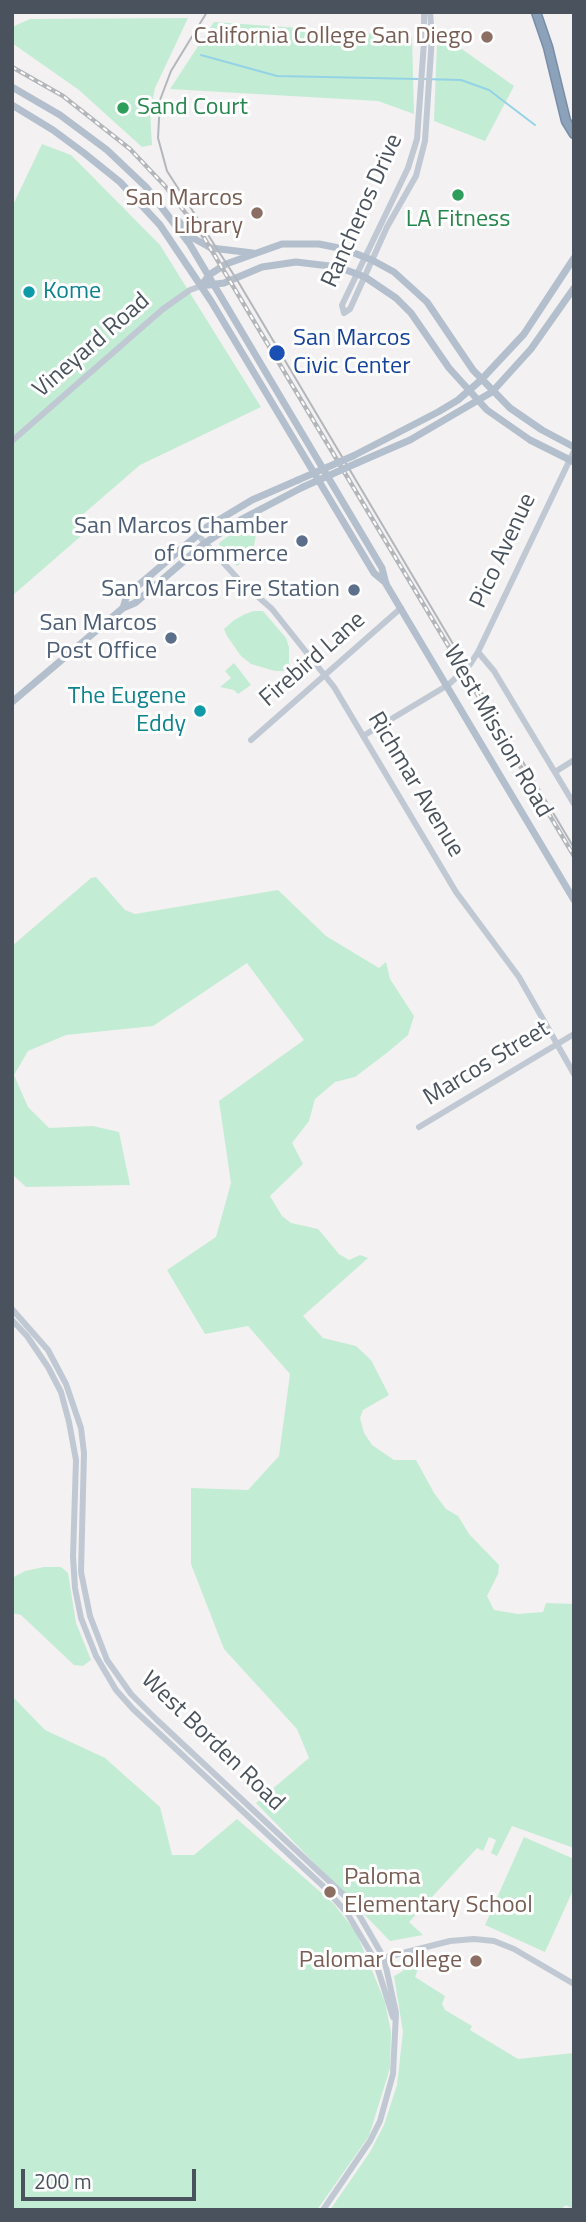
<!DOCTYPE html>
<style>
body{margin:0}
#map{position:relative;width:586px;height:2222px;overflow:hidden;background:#f3f1f1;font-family:"Titillium Web",sans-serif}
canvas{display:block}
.frame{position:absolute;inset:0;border:14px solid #4a535d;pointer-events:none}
.scale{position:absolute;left:21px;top:2169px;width:175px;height:32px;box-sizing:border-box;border:4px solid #4a535d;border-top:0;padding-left:9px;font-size:21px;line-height:24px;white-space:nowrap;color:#4a535d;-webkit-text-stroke:5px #fff;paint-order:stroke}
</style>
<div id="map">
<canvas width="586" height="2222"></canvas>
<div class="frame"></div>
<div class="scale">200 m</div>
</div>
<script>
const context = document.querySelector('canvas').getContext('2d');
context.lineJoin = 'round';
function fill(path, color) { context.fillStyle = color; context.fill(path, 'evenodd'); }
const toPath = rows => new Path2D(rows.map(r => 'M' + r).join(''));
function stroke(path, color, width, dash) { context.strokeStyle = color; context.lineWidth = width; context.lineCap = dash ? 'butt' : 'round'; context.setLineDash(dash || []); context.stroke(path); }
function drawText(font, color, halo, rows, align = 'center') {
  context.font = font + ' "Titillium Web",sans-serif'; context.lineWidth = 6; context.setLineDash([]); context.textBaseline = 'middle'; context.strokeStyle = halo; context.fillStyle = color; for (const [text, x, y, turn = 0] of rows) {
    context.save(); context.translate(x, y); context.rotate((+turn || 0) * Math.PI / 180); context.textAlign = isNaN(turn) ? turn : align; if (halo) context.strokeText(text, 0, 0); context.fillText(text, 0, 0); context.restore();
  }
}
fill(toPath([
 [188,18,155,88,150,112,152,145,142,147,79,90,12,43,12,27,30,19],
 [214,22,412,36,414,114,378,101,170,89],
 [437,42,459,47,514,86,485,141,434,121],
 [42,144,71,155,160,245,261,407,140,465,73,523,81,536,12,596,12,207],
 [242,526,247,533,256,534,253,552,237,566,220,547,219,543],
 [254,611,263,611,286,638,289,647,289,671,275,671,251,664,241,656,227,636,224,629,233,621,245,614],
 [234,663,251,685,238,694,234,690,220,687,231,678,225,671],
 [96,877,125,910,135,914,278,890,326,936,379,968,386,962,390,979,414,1016,408,1035,388,1052,355,1077,335,1082,315,1099,309,1121,292,1143,303,1164,270,1196,282,1216,291,1223,318,1229,339,1254,349,1260,360,1255,368,1258,303,1316,323,1338,356,1346,371,1360,389,1395,363,1410,360,1418,364,1433,372,1445,394,1460,416,1460,434,1493,446,1509,458,1516,469,1534,499,1565,498,1574,487,1596,494,1610,518,1614,543,1612,546,1603,574,1604,574,1848,512,1826,497,1856,491,1853,496,1840,489,1837,483,1851,477,1848,409,1922,423,1935,390,1941,256,1803,309,1758,297,1729,224,1649,191,1564,191,1488,248,1490,279,1456,290,1374,248,1326,205,1334,167,1270,216,1237,231,1183,219,1101,304,1040,247,963,153,1026,66,1035,28,1051,14,1075,28,1107,49,1128,93,1126,119,1132,130,1185,26,1187,12,1174,12,946,91,878],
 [44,1567,61,1567,68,1573,76,1623,91,1660,83,1666,74,1665,21,1615,12,1613,12,1578,25,1571],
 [12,1696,45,1730,105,1758,160,1807,172,1855,194,1855,237,1819,333,1903,356,1932,385,2002,391,2032,390,2068,369,2136,317,2210,12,2210],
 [524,1837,574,1859,574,1888,545,1952,485,1925],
 [415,1959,418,1969,415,1977,445,1996,442,2004,445,2010,472,2026,470,2030,518,2059,574,2053,574,2210,566,2205,560,2210,330,2210,370,2152,384,2125,397,2085,403,2032,394,1976,403,1971,402,1963]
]), '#c3ecd4');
stroke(toPath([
 [201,55,277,76,418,79],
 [423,79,461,80,489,90,535,125]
]), '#94d3e6', 2);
const highway = toPath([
 [536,12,548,47,566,121,574,134]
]);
stroke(highway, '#788da7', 11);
stroke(toPath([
 [344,313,350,309,387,227,416,176,425,141,432,37,430,12],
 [344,313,342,305,408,168,417,139,424,42,424,12],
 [12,441,163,309,190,290,201,286],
 [197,534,240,581,272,609,334,687,456,892,519,977,574,1074],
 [478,652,494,671,574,804],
 [363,736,448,685,469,666,478,652,574,451],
 [251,740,401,608],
 [555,772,574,760],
 [419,1127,574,1034],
 [12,1309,48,1350,66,1384,81,1428,84,1453,81,1572,90,1616,107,1660,131,1694,157,1720,346,1897,358,1913,384,1958,396,2013,393,2074,380,2121,370,2141,323,2210],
 [12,1320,27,1336,48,1367,61,1392,69,1422,76,1460,73,1557,75,1588,81,1618,96,1656,116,1690,133,1709,323,1886,347,1913,375,1960,393,2017],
 [383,1958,450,1941,474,1939,494,1941,514,1949,574,1984]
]), '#c0c9d3', 6);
stroke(toPath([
 [12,87,60,115,107,150,146,187,189,243,382,568,386,584,574,900],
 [12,105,53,130,84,153,120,182,160,225,211,301,374,573,386,583],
 [176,218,193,238,211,248,253,253],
 [201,286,209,275,226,264,282,244,319,244,344,249,372,260,394,272,427,302,473,370,510,408,542,430,574,447],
 [201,286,224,283,262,267,296,262,338,267,365,277,396,298,411,313,449,368,487,410,530,440,574,462],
 [353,456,438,412,458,400,481,380,524,334,574,258],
 [357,463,410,440,492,392,531,349,574,288],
 [123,608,127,595,207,527,252,500,298,480],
 [12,702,123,608,135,603,205,543,242,519,303,487]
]), '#b3bfcd', 7);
stroke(highway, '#8ca2bb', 8);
stroke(toPath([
 [207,12,171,71,160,100,158,138,167,171,239,283,574,848]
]), '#b3b6ba', 2);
const rail = toPath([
 [12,67,63,96,130,149,165,186,203,236,574,856]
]);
stroke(rail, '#b3b6ba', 4.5);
stroke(rail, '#fff', 2, [5]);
stroke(toPath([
 [298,480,353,456],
 [303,487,357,463]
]), '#b3bfcd', 7);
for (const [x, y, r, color] of [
 [487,37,7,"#8d6e63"],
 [123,108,7,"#2e9e5b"],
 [458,195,7,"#2e9e5b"],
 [257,213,7,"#8d6e63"],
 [29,292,7,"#0f9aa8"],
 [277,353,9,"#1a4fb4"],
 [302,541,7,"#5c6f8a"],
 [354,590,7,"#5c6f8a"],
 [171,638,7,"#5c6f8a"],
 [200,711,7,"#0f9aa8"],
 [330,1892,7,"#8d6e63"],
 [476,1961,7,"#8d6e63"]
]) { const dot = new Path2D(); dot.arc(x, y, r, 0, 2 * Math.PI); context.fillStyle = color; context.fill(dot); stroke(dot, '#fff', 2.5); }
drawText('24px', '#785e54', '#fff', [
 ["California College San Diego",473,37],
 ["San Marcos",243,199],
 ["Library",243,227],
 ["Paloma",344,1878,"left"],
 ["Elementary School",344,1906,"left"],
 ["Palomar College",462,1961]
], 'right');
drawText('24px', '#27864d', '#fff', [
 ["Sand Court",137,108],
 ["LA Fitness",458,220,"center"]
], 'left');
drawText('24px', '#4a535d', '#fff', [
 ["Rancheros Drive",363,211,-66],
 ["Vineyard Road",92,346,-41],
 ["Pico Avenue",504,551,-65],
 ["Firebird Lane",313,660,-41],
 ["West Mission Road",497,732,60],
 ["Richmar Avenue",415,785,59],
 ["Marcos Street",487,1064,-31],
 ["West Borden Road",212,1742,44]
]);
drawText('24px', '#0d838f', '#fff', [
 ["Kome",43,292],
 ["The Eugene",186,697,"right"],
 ["Eddy",186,725,"right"]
], 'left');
drawText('24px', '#164399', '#fff', [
 ["San Marcos",293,339],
 ["Civic Center",293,367]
], 'left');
drawText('24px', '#4e5e75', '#fff', [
 ["San Marcos Chamber",288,527],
 ["of Commerce",288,555],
 ["San Marcos Fire Station",340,590],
 ["San Marcos",157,624],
 ["Post Office",157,652]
], 'right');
</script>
